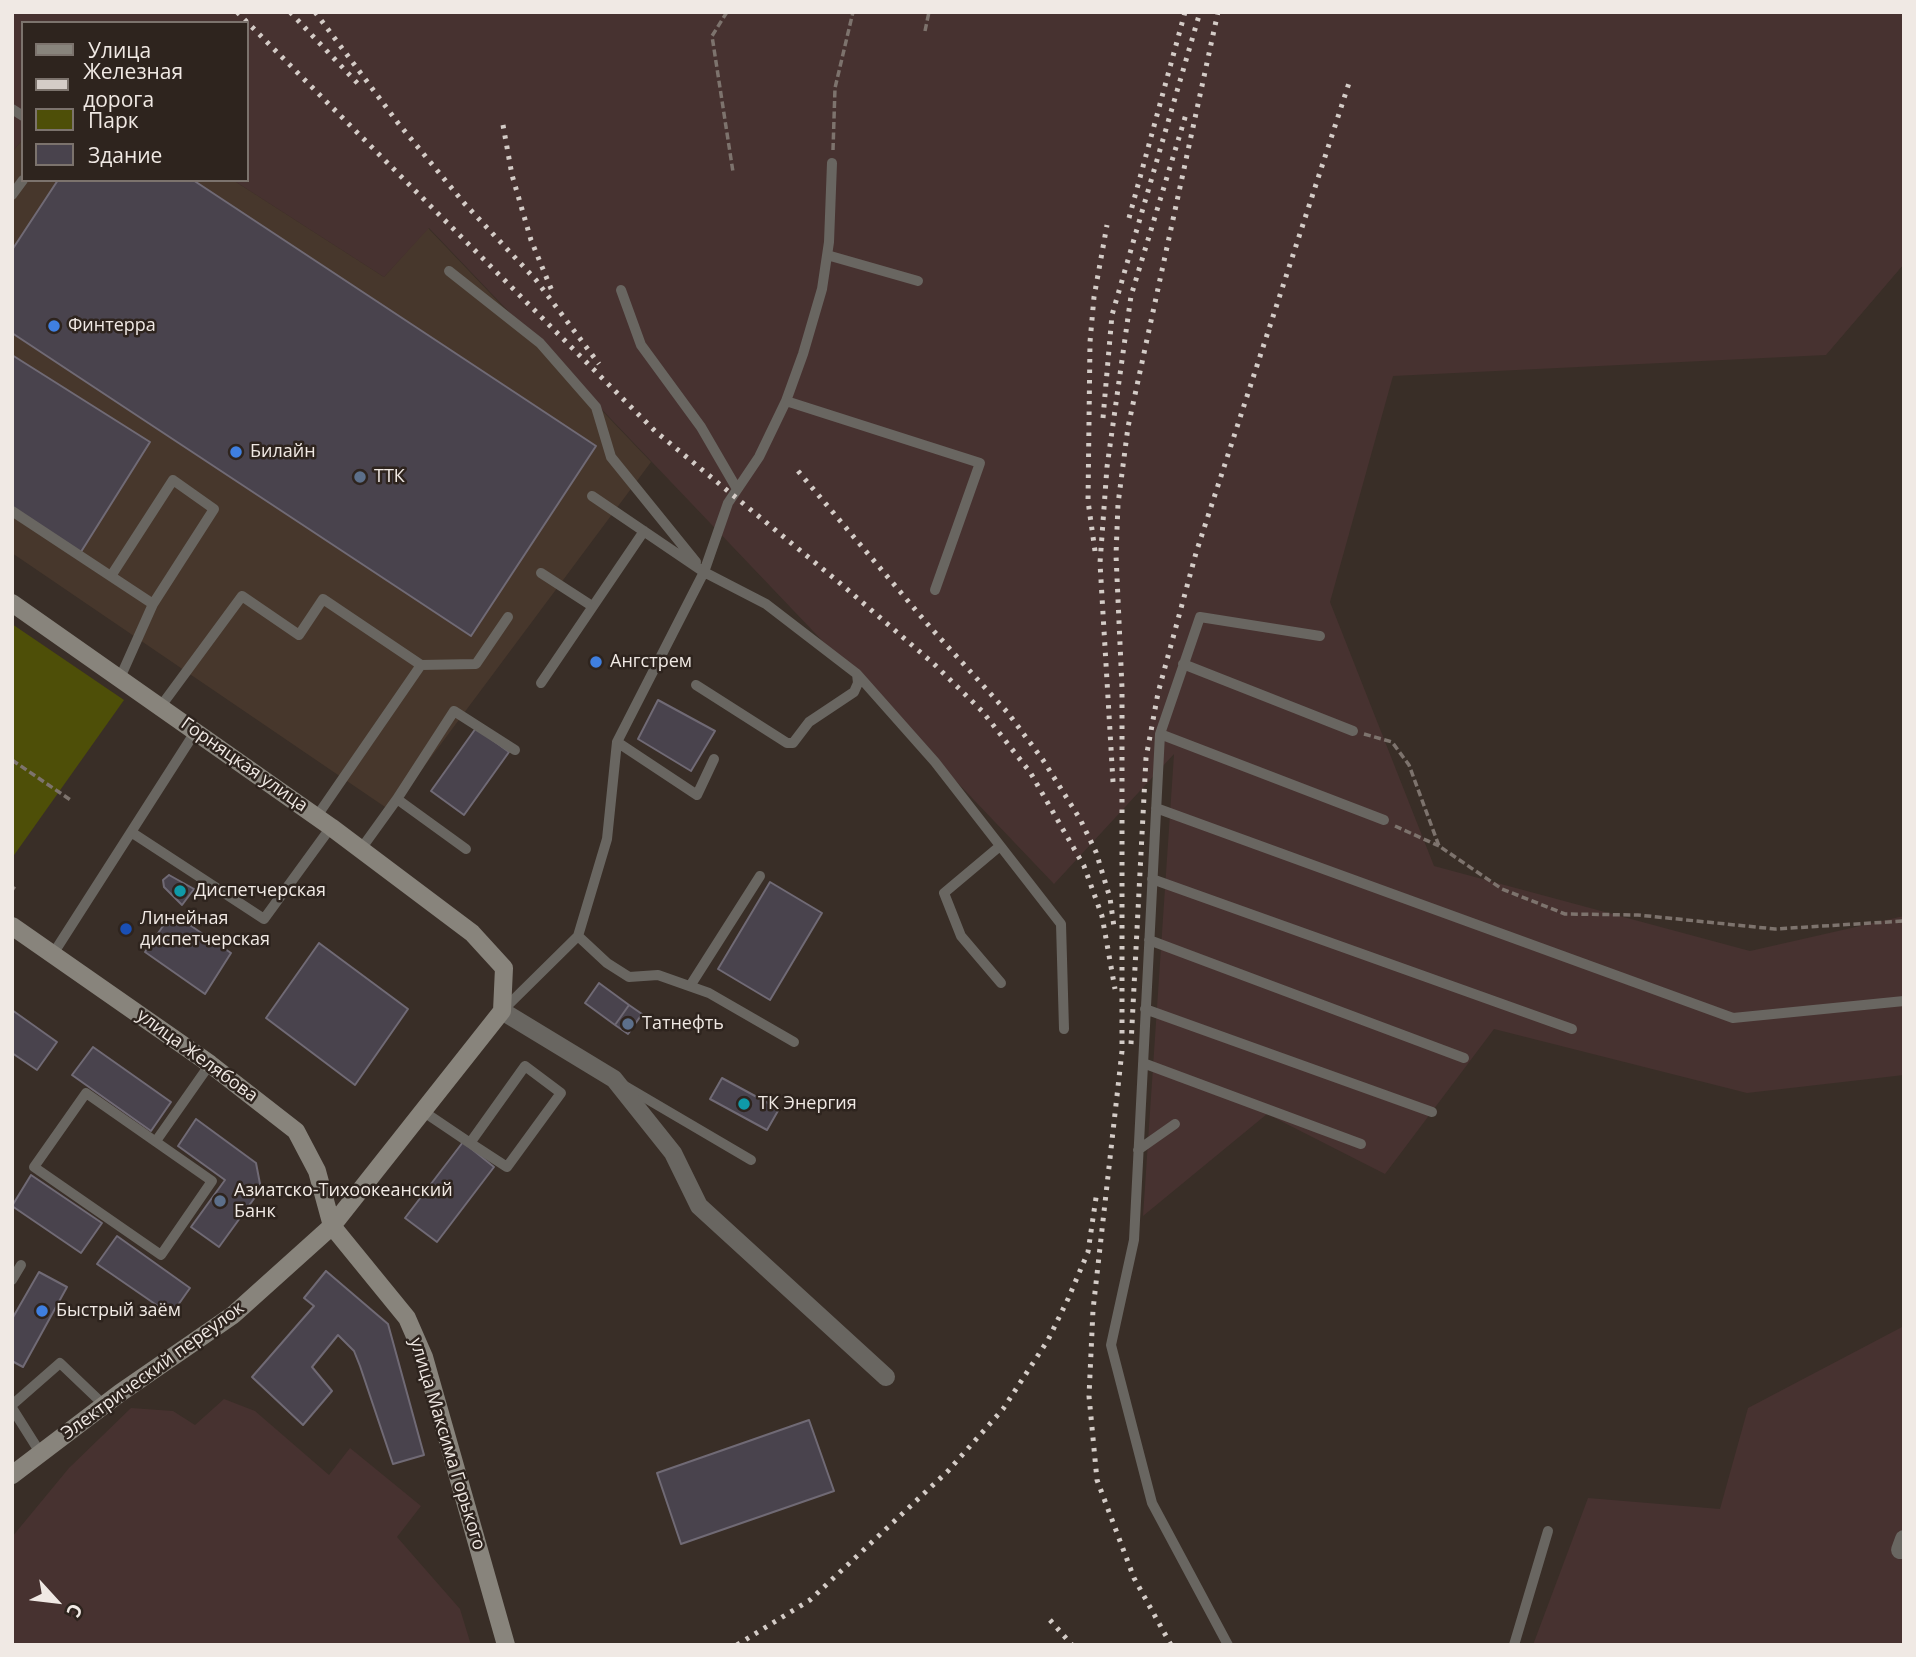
<!DOCTYPE html>
<meta charset="utf-8">
<style>
body{margin:0}
#map{position:relative;width:1916px;height:1657px;overflow:hidden;background:#392e27;font-family:"Open Sans",sans-serif}
canvas{display:block}
.frame{position:absolute;inset:0;border:14px solid #f0e9e4;pointer-events:none}
.legend{position:absolute;left:21px;top:21px;width:228px;height:161px;box-sizing:border-box;background:#2e241e;border:2px solid #7c736d;margin:0;padding:9px 12px;list-style:none;font-size:21px;color:#f0e9e4}
.legend li{display:flex;align-items:center;gap:14px;height:35px}
.legend b{width:35px;border:2px solid #7c736d}
.north{position:absolute;left:21px;top:1566px;width:70px;height:70px;-webkit-text-stroke:5px #2e241e;paint-order:stroke;rotate:117deg;font-size:19px;font-weight:700;line-height:28px;text-align:center;color:#f0e9e4}
.north::after{content:'';display:block;margin:auto;width:24px;height:32px;background:#f0e9e4;clip-path:polygon(50% 0,100% 100%,50% 72%,0 100%)}
</style>
<div id="map">
<canvas width="1916" height="1657"></canvas>
<div class="frame"></div>
<ul class="legend">
<li><b style="height:9px;background:#88847c"></b>Улица</li>
<li><b style="height:9px;background:#d4ccc7"></b>Железная дорога</li>
<li><b style="height:19px;background:#4e4f08"></b>Парк</li>
<li><b style="height:19px;background:#49434d"></b>Здание</li>
</ul>
<div class="north">С</div>
</div>
<script>
const context = document.querySelector('canvas').getContext('2d');
context.lineJoin = 'round';
function fill(path, color) { context.fillStyle = color; context.fill(path, 'evenodd'); }
const toPath = rows => new Path2D(rows.map(r => 'M' + r).join(''));
function stroke(path, color, width, dash) { context.strokeStyle = color; context.lineWidth = width; context.lineCap = dash ? 'butt' : 'round'; context.setLineDash(dash || []); context.stroke(path); }
function drawText(font, color, halo, rows, align = 'center') {
  context.font = font + ' "Open Sans",sans-serif'; context.lineWidth = 5; context.setLineDash([]); context.textBaseline = 'middle'; context.strokeStyle = halo; context.fillStyle = color; for (const [text, x, y, turn = 0] of rows) {
    context.save(); context.translate(x, y); context.rotate((+turn || 0) * Math.PI / 180); context.textAlign = isNaN(turn) ? turn : align; if (halo) context.strokeText(text, 0, 0); context.fillText(text, 0, 0); context.restore();
  }
}
fill(toPath([
 [23,139,23,180,233,180,384,277,428,228,651,462,391,811,12,553,12,152]
]), '#47372c');
fill(toPath([
 [12,12,1904,12,1904,264,1826,355,1393,376,1330,602,1434,866,1750,951,1904,916,1904,1075,1747,1093,1494,1029,1385,1174,1267,1114,1143,1216,1174,754,1054,884,429,228,384,277,233,180,247,180,247,23,23,23,23,139,12,152],
 [1904,1326,1904,1645,1533,1645,1588,1498,1720,1509,1748,1408],
 [224,1399,255,1411,329,1475,350,1448,421,1506,397,1537,460,1609,471,1645,12,1645,12,1537,69,1468,131,1408,173,1411,195,1425]
]), '#473230');
fill(toPath([
 [12,624,124,700,12,858]
]), '#4e4f08');
const building = toPath([
 [58,180,193,180,596,446,471,636,12,333,12,250,58,180],
 [12,355,150,442,79,555,12,513,12,355],
 [658,700,715,731,691,771,638,739,658,700],
 [476,728,509,752,464,815,431,791,476,728],
 [169,875,194,889,182,905,164,887,163,880,169,875],
 [770,882,822,913,770,1000,718,969,770,882],
 [172,913,231,953,205,994,145,952,172,913],
 [319,943,408,1009,355,1085,266,1018,319,943],
 [599,983,629,1005,615,1025,585,1003,599,983],
 [629,1005,642,1014,628,1034,615,1025,629,1005],
 [12,1010,57,1042,37,1070,12,1053,12,1010],
 [93,1047,171,1102,151,1131,72,1075,93,1047],
 [722,1078,779,1109,767,1130,710,1099,722,1078],
 [196,1119,256,1163,261,1189,219,1247,191,1227,225,1180,178,1146,196,1119],
 [463,1142,494,1167,437,1242,405,1218,463,1142],
 [31,1175,102,1223,81,1253,12,1206,31,1175],
 [117,1236,190,1288,171,1315,97,1264,117,1236],
 [326,1271,388,1324,424,1455,393,1464,360,1366,354,1351,338,1335,312,1367,332,1391,303,1425,252,1377,314,1306,304,1298,326,1271],
 [39,1272,67,1287,23,1367,12,1361,12,1319,39,1272],
 [809,1420,834,1491,681,1544,657,1473,809,1420]
]);
fill(building, '#49434d');
stroke(building, '#706a75', 2);
stroke(toPath([
 [727,12,712,36,733,172],
 [925,31,929,12],
 [833,150,835,88,853,12],
 [1364,734,1392,742,1409,765,1439,846,1502,889,1565,914,1638,915,1775,929,1904,921],
 [12,760,72,801],
 [1395,826,1439,846],
 [12,887,15,889]
]), '#7d736d', 3.5, [7, 3.5]);
stroke(toPath([
 [12,109,23,116],
 [12,195,23,180],
 [827,255,918,281],
 [449,271,540,343,596,407,611,457,696,562],
 [621,290,641,345,701,427,737,489],
 [786,401,980,463,935,590],
 [592,496,704,572,766,604,857,674,858,683,854,692,809,722,793,743,787,743,696,685],
 [12,511,153,604,120,678],
 [541,573,592,606],
 [111,576,173,480,214,509,153,604],
 [1183,664,1353,731],
 [857,674,935,762,1061,924,1064,1029],
 [541,683,644,531],
 [161,706,242,596,299,635,323,599,421,665,476,664,508,617],
 [1160,734,1384,820],
 [617,742,697,795,714,759],
 [397,799,454,711,515,750],
 [1156,808,1733,1018,1904,1001],
 [317,816,421,665],
 [131,832,264,919,331,827],
 [1000,846,944,893,961,936,1001,983],
 [361,849,397,799,466,849],
 [1152,879,1572,1029],
 [578,936,607,839,617,742,704,572,728,503,759,457,786,401,803,354,822,289,829,242,832,163],
 [1149,940,1464,1058],
 [53,954,197,729],
 [690,986,760,876],
 [1145,1009,1432,1112],
 [502,1011,578,936,607,963,629,977,658,975,709,993,794,1042],
 [1143,1063,1361,1144],
 [625,1086,751,1160],
 [86,1093,212,1181,161,1255,34,1167,86,1093],
 [424,1112,470,1143,507,1167,561,1093,525,1066,470,1143],
 [156,1141,210,1064],
 [1138,1150,1175,1124],
 [12,1280,21,1265],
 [12,1405,60,1363,104,1405],
 [12,1408,41,1454],
 [1228,1645,1152,1503,1111,1345,1134,1240,1160,734,1200,617,1320,636],
 [1514,1645,1548,1531]
]), '#696661', 10);
stroke(toPath([
 [502,1011,614,1079,673,1153,699,1206,886,1377],
 [1900,1550,1904,1539]
]), '#696661', 18);
stroke(toPath([
 [12,603,331,827,472,933,504,968,502,1011,332,1226,233,1315,120,1393,12,1475],
 [12,926,210,1064,296,1131,317,1171,332,1226,407,1318,424,1357,506,1645]
]), '#88847c', 18);
stroke(toPath([
 [237,12,655,431,841,584,934,664,982,711,1030,772,1084,866,1102,916,1115,989],
 [290,12,362,88],
 [315,12,398,123,464,203,536,280,599,364],
 [503,125,512,175,531,240,552,291],
 [1129,218,1185,12],
 [1103,418,1112,315,1200,12],
 [798,471,930,627,1008,713,1043,760,1080,819,1096,852,1110,898,1114,927],
 [1095,551,1088,501,1090,342,1094,297,1107,225],
 [1113,782,1100,563,1107,467,1131,296,1187,111],
 [1131,1044,1146,758,1158,693,1196,553,1349,83],
 [1050,1620,1072,1645],
 [737,1645,810,1600,948,1471,1003,1409,1048,1340,1068,1299,1088,1252,1097,1191],
 [1171,1645,1134,1578,1097,1480,1089,1396,1093,1310,1122,1051,1122,688,1116,555,1118,504,1128,427,1218,12]
]), '#d4ccc7', 5, [3.5, 7]);
for (const [x, y, r, color] of [
 [54,326,7,"#3f7fe0"],
 [236,452,7,"#3f7fe0"],
 [360,477,7,"#5c6f8a"],
 [596,662,7,"#3f7fe0"],
 [180,891,7,"#0f9aa8"],
 [126,929,7,"#1a4fb4"],
 [628,1024,7,"#5c6f8a"],
 [744,1104,7,"#0f9aa8"],
 [220,1201,7,"#5c6f8a"],
 [42,1311,7,"#3f7fe0"]
]) { const dot = new Path2D(); dot.arc(x, y, r, 0, 2 * Math.PI); context.fillStyle = color; context.fill(dot); stroke(dot, '#2e241e', 2.5); }
drawText('18px', '#f0e9e4', '#2e241e', [
 ["Финтерра",68,326],
 ["Билайн",250,452],
 ["ТТК",374,477],
 ["Ангстрем",610,662],
 ["Диспетчерская",194,891],
 ["Линейная",140,919],
 ["диспетчерская",140,940],
 ["Татнефть",642,1024],
 ["ТК Энергия",758,1104],
 ["Азиатско-Тихоокеанский",234,1191],
 ["Банк",234,1212],
 ["Быстрый заём",56,1311]
], 'left');
drawText('18px', '#f0e9e4', '#2e241e', [
 ["Горняцкая улица",244,765,35],
 ["улица Желябова",197,1056,36],
 ["Электрический переулок",153,1371,-36],
 ["улица Максима Горького",447,1444,73]
]);
</script>
